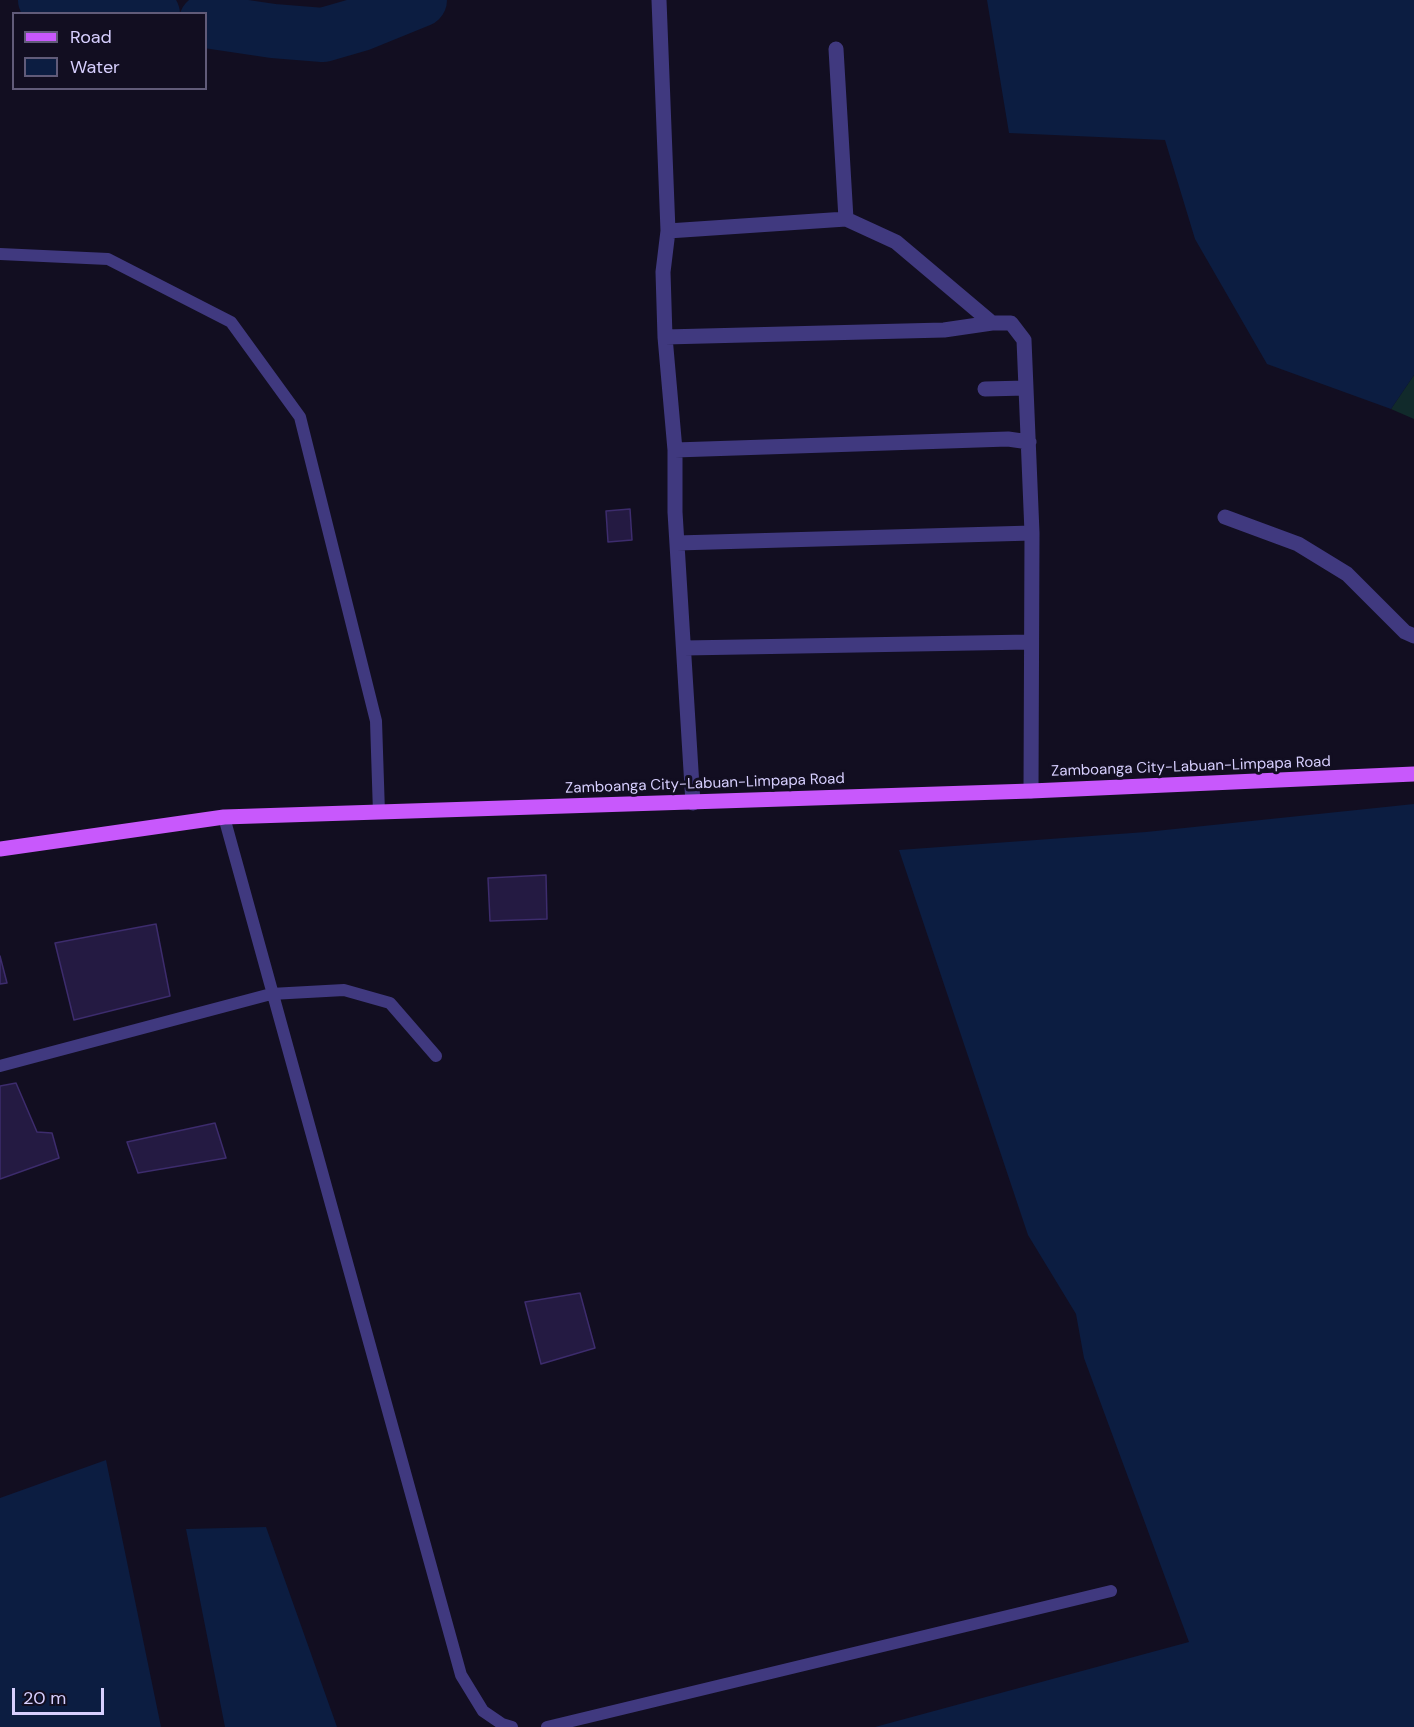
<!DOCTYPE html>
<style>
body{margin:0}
#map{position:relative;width:1414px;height:1727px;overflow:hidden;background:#120e21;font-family:"DM Sans",sans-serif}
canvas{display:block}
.legend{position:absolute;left:12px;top:12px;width:195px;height:78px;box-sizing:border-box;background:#120e21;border:2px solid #615b79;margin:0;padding:8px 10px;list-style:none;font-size:18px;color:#d7cffe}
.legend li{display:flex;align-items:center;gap:12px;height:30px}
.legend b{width:30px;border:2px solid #615b79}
.scale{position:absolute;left:12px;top:1688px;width:92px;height:27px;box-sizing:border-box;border:3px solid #d7cffe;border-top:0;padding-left:8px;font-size:18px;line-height:21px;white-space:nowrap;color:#d7cffe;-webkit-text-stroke:4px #120e21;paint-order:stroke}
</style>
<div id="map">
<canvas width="1414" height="1727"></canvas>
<ul class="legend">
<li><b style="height:8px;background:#c858fc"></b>Road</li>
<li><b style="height:16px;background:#0c1d41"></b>Water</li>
</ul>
<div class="scale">20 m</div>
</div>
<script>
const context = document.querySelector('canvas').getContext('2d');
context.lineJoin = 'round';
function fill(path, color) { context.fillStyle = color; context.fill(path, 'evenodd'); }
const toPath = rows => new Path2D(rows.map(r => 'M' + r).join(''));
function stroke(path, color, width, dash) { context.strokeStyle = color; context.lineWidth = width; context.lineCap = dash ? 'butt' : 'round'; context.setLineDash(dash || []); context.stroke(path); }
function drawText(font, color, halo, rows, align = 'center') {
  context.font = font + ' "DM Sans",sans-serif'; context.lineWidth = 6; context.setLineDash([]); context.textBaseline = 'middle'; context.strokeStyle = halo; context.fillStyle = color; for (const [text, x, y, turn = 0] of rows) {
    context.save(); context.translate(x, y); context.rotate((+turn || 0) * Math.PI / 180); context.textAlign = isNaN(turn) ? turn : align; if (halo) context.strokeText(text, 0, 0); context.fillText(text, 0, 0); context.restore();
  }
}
fill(toPath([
 [1414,375,1414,419,1391,409]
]), '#112a2b');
fill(toPath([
 [987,0,1414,0,1414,375,1391,409,1267,364,1195,239,1165,140,1009,133],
 [1414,804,1414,1727,875,1727,1189,1642,1084,1358,1076,1314,1028,1235,899,850,1146,832],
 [106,1460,161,1727,0,1727,0,1498],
 [266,1527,337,1727,225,1727,186,1529]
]), '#0c1d41');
stroke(toPath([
 [45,0,153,14],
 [206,21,273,31,323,35,361,24,420,0]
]), '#0c1d41', 54);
const building = toPath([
 [630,509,632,540,608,542,606,511,630,509],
 [546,875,547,919,490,921,488,878,546,875],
 [156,924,170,996,74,1020,55,943,156,924],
 [0,956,7,983,0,984,0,956],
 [16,1083,37,1132,52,1133,59,1158,0,1179,0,1086,16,1083],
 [215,1123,226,1158,138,1173,127,1142,215,1123],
 [580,1293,595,1348,541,1364,525,1302,580,1293]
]);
fill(building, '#241a42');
stroke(building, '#3d2c6d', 1.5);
stroke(toPath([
 [0,254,108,259,231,322,300,417,376,721,379,813],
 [224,817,461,1675,483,1711,502,1724,512,1727],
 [0,1066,271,994,344,990,390,1003,436,1056],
 [547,1727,1111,1591]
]), '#40397f', 12);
stroke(toPath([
 [659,0,668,231,663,272,665,337,675,450,675,512,693,803],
 [836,49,846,219,896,242,992,323,1011,323,1024,340,1032,533,1031,791],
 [668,231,846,219],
 [665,337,944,330,992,323],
 [985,389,1026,388],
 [675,450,1008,439,1029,442],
 [1225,517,1298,544,1347,574,1405,632,1414,636],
 [677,543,1032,533],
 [684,648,1030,642]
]), '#40397f', 15);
stroke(toPath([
 [0,849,224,817,1031,791,1414,774]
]), '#c858fc', 15);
drawText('15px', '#d7cffe', '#120e21', [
 ["Zamboanga City-Labuan-Limpapa Road",1191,767,-2],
 ["Zamboanga City-Labuan-Limpapa Road",705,784,-2]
]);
</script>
